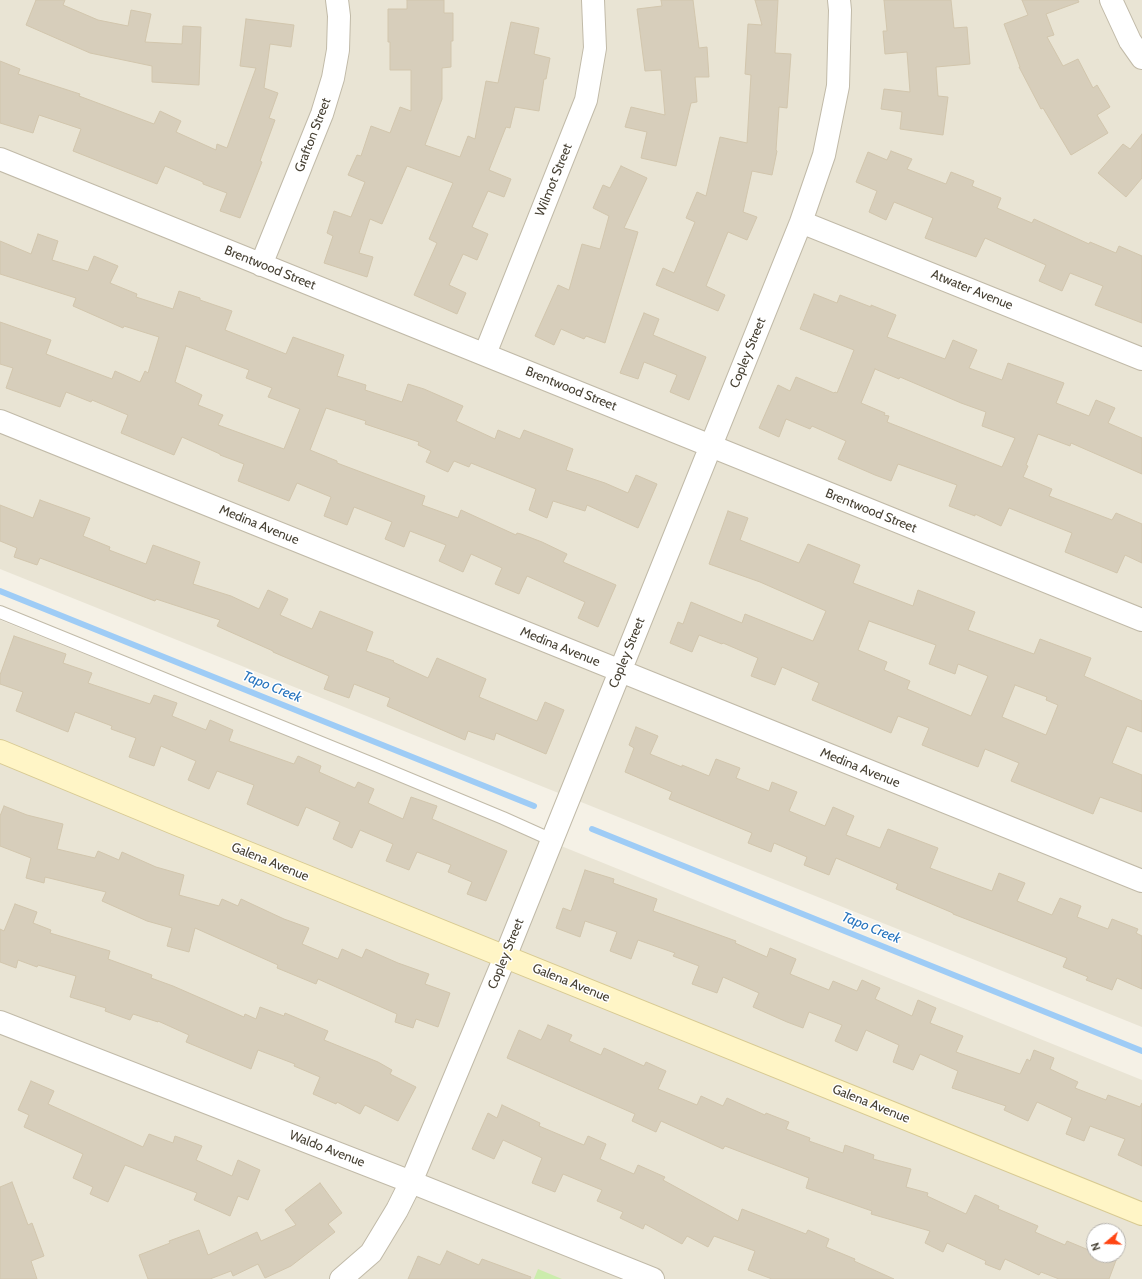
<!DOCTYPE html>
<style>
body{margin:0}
#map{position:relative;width:1142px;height:1279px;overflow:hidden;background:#f5f1e6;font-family:Cabin,sans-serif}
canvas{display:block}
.north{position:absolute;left:1086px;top:1223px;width:40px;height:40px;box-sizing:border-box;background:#fff;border:1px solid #b6b3ae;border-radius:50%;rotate:251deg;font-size:11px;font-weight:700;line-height:16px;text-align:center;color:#484235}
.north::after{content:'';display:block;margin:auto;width:14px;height:18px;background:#ff4513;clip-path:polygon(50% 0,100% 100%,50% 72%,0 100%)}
</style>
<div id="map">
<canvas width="1142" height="1279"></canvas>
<div class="north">N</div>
</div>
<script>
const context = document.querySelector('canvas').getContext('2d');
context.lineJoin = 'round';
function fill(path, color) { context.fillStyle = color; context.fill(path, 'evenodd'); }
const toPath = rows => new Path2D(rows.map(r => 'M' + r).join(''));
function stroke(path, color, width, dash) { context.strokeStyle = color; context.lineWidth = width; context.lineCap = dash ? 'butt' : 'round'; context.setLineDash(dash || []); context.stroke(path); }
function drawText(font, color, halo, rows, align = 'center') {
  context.font = font + ' Cabin,sans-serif'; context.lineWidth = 3; context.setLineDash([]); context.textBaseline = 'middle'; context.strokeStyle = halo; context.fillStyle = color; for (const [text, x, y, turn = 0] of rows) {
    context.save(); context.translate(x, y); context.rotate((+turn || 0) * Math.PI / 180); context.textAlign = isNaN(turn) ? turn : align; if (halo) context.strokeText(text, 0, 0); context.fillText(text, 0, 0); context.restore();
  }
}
fill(toPath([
 [0,0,1142,0,1142,1027,0,569],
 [0,620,1142,1080,1142,1279,0,1279],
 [1094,1231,1118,1231,1118,1255,1094,1255]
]), '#e9e4d4');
fill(toPath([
 [538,1269,562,1279,534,1279]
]), '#cbecac');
stroke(toPath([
 [0,591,534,806],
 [592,829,1142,1051]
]), '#9eccf6', 6);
const building = toPath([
 [36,0,65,0,63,5,98,20,128,26,131,10,151,14,145,42,182,44,183,26,201,27,199,85,152,82,152,66,90,53,26,25,36,0],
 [407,0,444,0,444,13,453,13,453,41,451,41,451,67,442,68,442,99,425,145,460,157,468,136,475,139,486,81,498,83,511,22,539,28,534,54,550,58,546,79,544,79,539,111,515,107,510,128,506,127,489,170,511,179,504,197,488,191,472,227,488,234,477,260,463,254,449,285,466,293,457,314,414,295,437,243,429,239,453,183,407,166,382,224,370,219,359,253,373,257,367,277,324,263,333,236,327,233,334,211,351,217,365,182,348,175,357,155,361,156,371,126,390,133,400,107,411,111,411,70,390,70,390,42,388,42,388,9,407,9,407,0],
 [661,0,693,0,699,48,707,47,709,77,695,77,697,102,691,103,676,166,641,158,647,132,625,127,631,107,665,115,661,70,645,71,637,9,662,6,661,0],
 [755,0,778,0,775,53,791,54,787,108,779,107,776,150,777,151,772,175,752,171,743,212,757,217,747,240,728,232,706,286,725,295,718,311,656,285,663,268,674,273,695,222,686,218,697,192,706,196,720,137,747,143,751,75,745,74,748,24,762,25,755,0],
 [884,0,951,0,954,28,967,27,970,64,936,67,938,96,948,97,943,135,900,129,902,112,881,109,884,89,910,92,907,52,885,54,883,31,887,31,884,0],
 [1022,0,1078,0,1079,2,1046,14,1054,35,1047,37,1063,66,1078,59,1093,88,1097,85,1110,107,1097,115,1108,133,1071,155,1043,108,1041,109,1019,67,1020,67,1004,24,1028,15,1022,0],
 [246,19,294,25,291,47,270,44,264,88,278,93,269,118,275,120,260,161,262,162,240,218,220,211,227,193,203,184,203,182,165,166,157,184,73,151,81,129,39,115,33,133,0,123,0,61,20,69,18,74,80,94,79,96,154,124,160,111,181,121,176,132,216,150,217,144,227,148,256,68,240,66,246,19],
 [1142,134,1142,178,1126,197,1098,173,1123,144,1130,149,1142,134],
 [891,151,912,159,907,169,946,184,951,172,974,181,972,186,1001,198,997,208,1032,223,1034,219,1089,244,1090,242,1116,253,1119,246,1142,256,1142,323,1095,305,1103,286,1070,273,1062,291,1039,281,1046,265,985,238,976,257,925,238,933,218,894,202,886,220,869,212,877,191,856,182,868,152,887,160,891,151],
 [621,166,647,178,624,228,638,232,605,343,586,336,584,339,561,329,554,345,535,336,558,285,569,290,582,244,600,249,609,216,593,208,603,185,610,188,621,166],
 [38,234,58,241,52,260,88,271,94,256,118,266,110,283,137,294,136,297,173,309,179,291,200,298,200,300,232,311,225,330,286,354,293,337,344,355,337,376,366,385,365,390,402,402,408,384,424,389,463,406,456,421,495,439,498,430,520,439,524,430,573,449,566,470,605,483,628,493,636,475,657,484,638,528,587,505,585,511,553,501,547,518,529,510,536,489,471,463,469,467,454,461,448,472,426,462,431,451,418,445,419,442,365,424,366,421,326,408,310,450,337,461,337,463,425,496,422,505,458,518,461,510,516,535,517,533,521,534,542,542,567,554,563,562,616,585,598,627,578,618,585,602,527,576,519,594,495,584,502,568,471,554,463,572,439,561,446,545,410,531,404,547,385,539,392,522,354,507,347,525,324,516,331,497,297,483,289,501,238,481,244,464,220,455,220,454,182,437,174,455,121,433,128,415,92,400,91,402,66,392,60,407,6,388,13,368,0,364,0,322,51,340,46,354,112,379,115,371,140,382,145,371,148,373,159,337,124,326,123,328,73,306,76,298,0,274,0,241,31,254,38,234],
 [186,346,249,370,246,378,272,388,268,397,300,409,284,449,218,425,223,415,198,405,202,395,175,382,186,346],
 [814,294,837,303,840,295,871,307,871,305,896,315,887,337,945,359,953,340,977,350,969,368,1002,380,1008,363,1064,383,1056,403,1089,416,1096,400,1115,408,1108,423,1142,438,1142,474,1071,443,1070,446,1038,434,1026,465,1028,466,1023,477,1052,489,1049,496,1112,520,1116,513,1142,524,1142,563,1125,555,1117,573,1065,552,1072,533,1009,508,1001,526,975,514,975,516,949,506,957,485,898,464,891,481,875,475,838,459,846,441,812,426,810,429,786,419,779,437,759,428,778,385,790,391,796,377,834,393,835,392,837,393,854,350,800,329,814,294],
 [875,369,899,379,900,377,961,403,986,412,982,426,1015,438,1002,467,887,422,889,416,884,415,885,413,861,403,875,369],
 [644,313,659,319,653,335,706,357,689,400,670,392,677,375,644,362,638,379,620,373,644,313],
 [40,500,90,518,83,536,110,547,109,550,146,564,153,545,200,562,193,584,231,596,259,609,268,590,288,599,280,615,312,629,320,611,373,632,366,651,394,661,393,662,428,678,437,658,486,679,479,697,537,721,545,702,564,710,546,754,496,733,494,740,468,731,465,740,387,706,390,698,354,684,349,698,324,689,329,676,273,652,273,651,217,626,220,620,156,599,155,601,40,558,37,565,14,557,17,548,0,541,0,505,33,518,40,500],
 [728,511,748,518,740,540,799,563,808,544,860,565,853,583,913,606,918,590,975,612,968,630,1034,654,1040,639,1091,658,1084,676,1142,701,1142,732,1127,726,1112,763,1142,775,1142,812,1100,797,1093,814,1011,781,1019,763,985,749,978,767,922,745,929,728,898,716,891,733,812,700,819,683,782,667,775,685,751,676,758,658,723,643,722,644,699,635,692,652,670,643,678,622,683,624,691,602,742,623,745,614,813,641,826,611,760,582,709,564,728,511],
 [869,621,936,645,929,664,955,674,958,664,988,676,971,716,907,689,910,681,884,670,887,662,858,650,869,621],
 [1015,685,1047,697,1046,700,1058,705,1046,735,1002,717,1015,685],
 [14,636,66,654,63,663,92,673,88,683,150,704,154,695,177,703,172,716,206,730,210,720,233,730,229,741,294,764,298,756,321,766,319,772,355,788,358,782,374,789,368,803,403,819,411,797,437,806,432,819,507,851,486,901,467,894,472,882,448,872,451,865,417,852,409,870,386,861,393,844,360,830,352,848,333,839,340,822,306,807,298,826,247,804,254,785,217,771,209,789,188,780,196,761,161,746,154,766,129,757,136,738,111,729,112,726,75,712,68,732,16,711,23,692,0,684,0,675,14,636],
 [636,727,658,736,650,754,682,767,682,765,709,776,716,759,740,768,736,778,769,791,772,782,797,792,789,811,825,826,833,807,854,816,846,835,880,848,888,829,938,848,930,868,992,891,999,873,1025,883,1017,901,1052,915,1060,898,1081,906,1077,917,1108,929,1112,919,1138,929,1136,933,1142,936,1142,989,1117,978,1112,990,1086,980,1088,977,1063,967,1067,958,953,914,953,913,896,889,898,884,836,858,829,875,804,865,807,857,774,843,771,852,748,843,752,833,669,799,672,792,625,772,634,748,629,745,636,727],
 [4,806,27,815,63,824,57,849,95,858,98,851,119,860,122,852,156,867,184,875,179,895,219,906,222,899,238,906,241,899,284,919,309,928,302,944,338,959,342,949,362,958,366,949,398,963,429,974,425,984,450,993,438,1027,416,1019,413,1028,395,1022,397,1014,318,979,316,984,277,968,278,965,195,928,189,952,167,946,172,928,147,921,102,901,106,892,45,877,44,883,26,878,31,858,0,846,0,816,4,806],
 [585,870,614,879,613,883,657,899,653,911,736,941,735,943,767,957,770,948,796,959,790,974,829,990,833,981,857,991,862,980,880,988,875,999,912,1016,918,1000,936,1008,930,1023,963,1036,956,1052,1020,1074,1027,1059,1030,1061,1034,1050,1054,1058,1050,1069,1078,1082,1075,1088,1106,1100,1108,1095,1140,1107,1142,1103,1142,1166,1118,1155,1125,1139,1090,1126,1084,1141,1066,1134,1072,1118,1037,1102,1028,1121,1004,1110,1006,1106,952,1088,958,1071,920,1054,913,1070,893,1062,899,1045,866,1030,857,1051,835,1041,842,1025,809,1012,803,1028,787,1022,753,1007,759,993,723,977,717,993,692,984,699,966,673,956,675,953,638,940,631,959,610,951,617,932,585,921,580,937,556,928,563,908,571,911,585,870],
 [15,904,37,912,33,923,51,930,50,933,110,951,108,959,152,975,151,978,173,986,244,1017,245,1014,256,1019,260,1007,284,1016,285,1013,328,1031,324,1040,378,1062,392,1070,390,1074,416,1087,398,1121,365,1105,360,1114,337,1102,336,1104,313,1094,320,1077,294,1066,295,1064,258,1050,251,1069,186,1042,189,1035,158,1021,158,1022,133,1014,130,1020,105,1011,106,1008,70,997,76,976,38,965,37,967,18,960,16,968,0,962,0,929,4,931,15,904],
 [548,1025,572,1035,569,1041,601,1055,604,1048,644,1066,646,1062,666,1071,658,1089,697,1105,701,1096,723,1106,727,1098,765,1115,766,1113,789,1122,786,1129,810,1138,809,1141,843,1153,845,1145,874,1155,873,1159,911,1169,906,1187,928,1193,927,1196,966,1214,975,1195,999,1206,998,1209,1038,1226,1035,1232,1065,1245,1067,1241,1091,1251,1094,1243,1094,1255,1118,1255,1109,1279,1059,1279,1041,1272,1039,1275,1005,1259,1000,1270,985,1264,986,1261,947,1243,943,1252,925,1243,930,1231,871,1214,872,1211,806,1188,809,1178,725,1146,723,1149,661,1121,656,1132,632,1121,635,1114,507,1058,519,1030,541,1040,548,1025],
 [31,1081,54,1091,48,1104,143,1147,149,1134,173,1143,175,1136,202,1146,196,1160,232,1176,238,1160,260,1170,248,1200,238,1196,230,1216,194,1200,197,1193,125,1165,108,1202,90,1194,93,1187,73,1178,83,1154,24,1127,29,1115,18,1110,31,1081],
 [502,1105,540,1123,539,1126,584,1145,588,1136,606,1144,600,1159,634,1174,638,1165,665,1177,663,1180,738,1221,742,1209,806,1234,808,1230,829,1239,826,1247,855,1259,854,1261,894,1279,772,1279,748,1270,755,1251,714,1236,708,1247,687,1236,682,1244,645,1224,643,1229,620,1218,623,1212,597,1201,602,1190,563,1174,555,1192,532,1183,542,1158,503,1140,494,1159,472,1149,488,1113,497,1118,502,1105],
 [12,1182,28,1225,32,1223,44,1256,31,1261,37,1279,0,1279,0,1187,12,1182],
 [320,1183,342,1213,328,1224,335,1232,291,1266,265,1278,258,1264,233,1276,231,1271,210,1279,148,1279,139,1255,170,1243,169,1241,199,1230,208,1255,257,1232,261,1241,296,1225,285,1210,320,1183],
 [447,1251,479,1265,482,1259,531,1277,530,1279,408,1279,418,1256,440,1265,447,1251]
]);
fill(building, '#d7cebb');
stroke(building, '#d2c6ad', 1);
const lane = toPath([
 [0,612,378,766,503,818,552,840]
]);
const street = toPath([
 [1111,0,1130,41,1142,58],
 [0,159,1142,620],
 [801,222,1142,359],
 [261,265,322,114,333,78,338,50,339,16,337,0],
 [485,354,586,100,595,48,593,0],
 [0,421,1142,881],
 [0,1022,411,1182,653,1279],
 [341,1279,371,1253,397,1210,411,1182,505,957,801,222,824,155,838,86,840,10,839,0]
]);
const secondary = toPath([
 [0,751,174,823,1142,1214]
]);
stroke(lane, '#c1baa8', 14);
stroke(street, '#c1baa8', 24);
stroke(secondary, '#d8ca92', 24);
stroke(lane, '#fff', 12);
stroke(street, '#fff', 22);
stroke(secondary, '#fff5c6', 22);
drawText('13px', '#484235', '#fff', [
 ["Grafton Street",313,135,-69],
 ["Wilmot Street",554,180,-68],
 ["Brentwood Street",270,268,22],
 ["Atwater Avenue",972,290,22],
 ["Copley Street",748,353,-68],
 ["Brentwood Street",571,389,22],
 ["Brentwood Street",871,511,22],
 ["Medina Avenue",259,525,22],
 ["Medina Avenue",560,647,22],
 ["Copley Street",627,653,-68],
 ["Medina Avenue",860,768,22],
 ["Galena Avenue",270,862,22],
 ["Copley Street",506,954,-68],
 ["Galena Avenue",571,983,22],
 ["Galena Avenue",871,1104,22],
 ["Waldo Avenue",327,1149,21]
]);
drawText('italic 14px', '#2573bd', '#fff', [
 ["Tapo Creek",272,687,22],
 ["Tapo Creek",871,928,22]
]);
</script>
